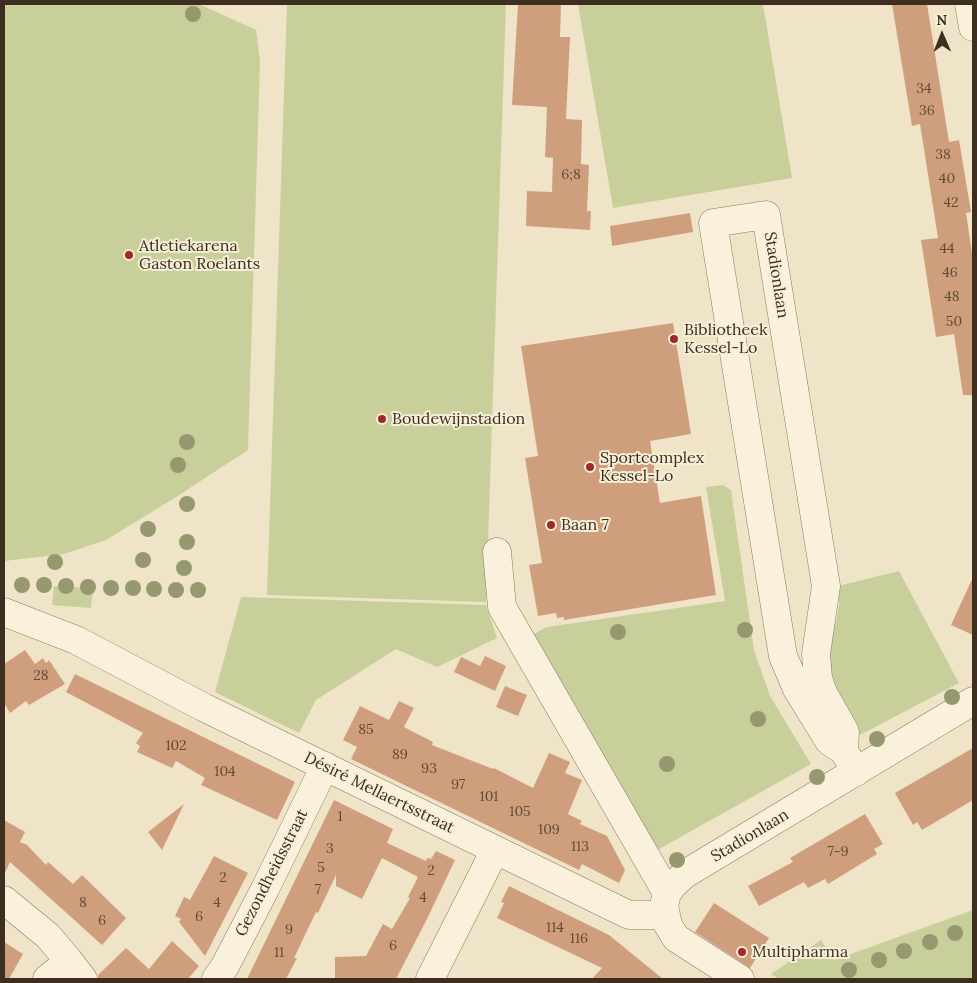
<!DOCTYPE html>
<meta charset="utf-8">
<style>
body{margin:0}
#map{position:relative;width:977px;height:983px;overflow:hidden;background:#f0e4c8;font-family:Lora,serif}
canvas{display:block}
.frame{position:absolute;inset:0;border:5px solid #3d2e20;pointer-events:none}
.north{position:absolute;left:917px;top:10px;width:50px;height:50px;-webkit-text-stroke:4px #f7eed8;paint-order:stroke;rotate:359deg;font-size:14px;font-weight:700;line-height:20px;text-align:center;color:#3d2e20}
.north::after{content:'';display:block;margin:auto;width:18px;height:22px;background:#3d2e20;clip-path:polygon(50% 0,100% 100%,50% 72%,0 100%)}
</style>
<div id="map">
<canvas width="977" height="983"></canvas>
<div class="frame"></div>
<div class="north">N</div>
</div>
<script>
const context = document.querySelector('canvas').getContext('2d');
context.lineJoin = 'round';
function fill(path, color) { context.fillStyle = color; context.fill(path, 'evenodd'); }
const toPath = rows => new Path2D(rows.map(r => 'M' + r).join(''));
function stroke(path, color, width, dash) { context.strokeStyle = color; context.lineWidth = width; context.lineCap = dash ? 'butt' : 'round'; context.setLineDash(dash || []); context.stroke(path); }
function drawText(font, color, halo, rows, align = 'center') {
  context.font = font + ' Lora,serif'; context.lineWidth = 4; context.setLineDash([]); context.textBaseline = 'middle'; context.strokeStyle = halo; context.fillStyle = color; for (const [text, x, y, turn = 0] of rows) {
    context.save(); context.translate(x, y); context.rotate((+turn || 0) * Math.PI / 180); context.textAlign = isNaN(turn) ? turn : align; if (halo) context.strokeText(text, 0, 0); context.fillText(text, 0, 0); context.restore();
  }
}
fill(toPath([
 [4,4,199,4,256,30,260,61,248,450,173,499,106,540,64,554,4,561],
 [287,4,506,4,486,602,267,595],
 [578,4,763,4,792,178,613,208],
 [723,485,731,490,754,650,770,696,811,764,652,853,530,636,547,627,725,601,706,487],
 [899,571,959,683,860,735,829,682,829,640,836,622,839,604,838,586],
 [54,586,93,588,91,608,52,605],
 [241,597,486,605,497,638,437,667,396,649,316,700,299,733,215,692],
 [973,910,973,979,779,979,771,974,821,940,834,960]
]), '#c9cf9b');
fill(toPath([
 [518,4,561,5,560,37,570,37,566,119,582,120,581,164,589,165,587,211,591,211,590,230,526,226,527,191,552,192,553,158,545,157,547,107,512,105],
 [892,4,927,4,949,142,959,140,971,212,966,213,973,260,973,395,963,395,954,334,936,337,921,240,938,238,920,124,912,126],
 [690,213,693,232,612,246,610,226],
 [673,323,691,434,650,441,660,503,701,496,716,595,564,620,564,617,557,618,556,613,538,616,529,565,542,563,525,458,538,456,521,346],
 [973,577,973,635,951,625],
 [25,650,35,664,43,658,46,663,49,660,65,684,29,705,26,701,10,713,4,703,4,664],
 [485,656,506,666,495,691,454,672,461,657,480,666],
 [75,674,295,782,277,820,201,785,205,778,176,761,172,768,137,752,140,746,136,743,143,733,66,692],
 [505,686,527,695,518,716,496,707],
 [399,701,414,708,404,727,433,742,432,745,493,769,494,768,533,788,549,753,570,762,565,773,582,780,568,814,582,821,580,824,607,836,625,870,619,883,582,864,579,870,351,759,357,747,343,740,360,706,389,720],
 [973,748,973,800,922,830,917,822,913,825,895,793],
 [334,800,393,829,387,843,426,861,427,858,431,859,436,851,455,860,427,919,396,979,335,979,335,957,366,956,383,924,392,929,410,898,408,897,418,877,382,858,362,899,336,886,336,875,318,913,316,912,294,958,297,958,286,979,247,979],
 [184,804,162,850,148,832],
 [865,814,883,844,874,849,877,854,828,884,825,879,808,888,804,882,759,906,748,886,793,862,790,858],
 [4,820,25,832,20,842,27,845,46,865,48,862,73,884,82,875,126,918,102,945,10,862,4,875],
 [214,856,248,873,205,956,179,922,181,919,175,916,184,897,190,900],
 [509,886,609,935,663,979,592,979,602,968,497,918,504,903,501,902],
 [714,903,769,938,750,968,695,932],
 [172,941,199,966,188,979,98,979,98,975,126,948,149,969],
 [4,942,23,954,9,979,4,979]
]), '#cf9f7d');
const minor = toPath([
 [969,4,973,27],
 [497,552,502,607,667,893],
 [4,612,76,640,203,707,629,915,665,915],
 [844,751,845,732,823,693,818,678,816,654,826,586,766,215,713,223,783,656,797,689,829,741,844,751,856,772],
 [4,900,48,936,69,961,83,979],
 [47,979,69,961],
 [216,979,225,966,265,889,325,766],
 [430,979,495,850],
 [740,979,676,938,668,925,664,906,667,893,673,885,685,874,973,701]
]);
stroke(minor, '#8d765c', 29);
stroke(minor, '#faf1dc', 28);
context.fillStyle = '#96986f';
for (const [x, y] of [
 [193,14],
 [187,442],
 [178,465],
 [187,504],
 [148,529],
 [187,542],
 [143,560],
 [55,562],
 [184,568],
 [22,585],
 [44,585],
 [66,586],
 [88,587],
 [111,588],
 [133,588],
 [154,589],
 [176,590],
 [198,590],
 [745,630],
 [618,632],
 [952,697],
 [758,719],
 [877,739],
 [667,764],
 [817,777],
 [677,860],
 [955,933],
 [930,942],
 [904,951],
 [879,960],
 [849,970]
]) { context.beginPath(); context.arc(x, y, 8, 0, 2 * Math.PI); context.fill(); }
for (const [x, y, r, color] of [
 [129,255,5,"#9e2a2b"],
 [674,339,5,"#9e2a2b"],
 [382,419,5,"#9e2a2b"],
 [590,467,5,"#9e2a2b"],
 [551,525,5,"#9e2a2b"],
 [742,952,5,"#9e2a2b"]
]) { const dot = new Path2D(); dot.arc(x, y, r, 0, 2 * Math.PI); context.fillStyle = color; context.fill(dot); stroke(dot, '#f7eed8', 2); }
drawText('14px', '#624a37', null, [
 ["34",924,89],
 ["36",927,111],
 ["38",943,155],
 ["6;8",571,175],
 ["40",947,179],
 ["42",951,203],
 ["44",947,249],
 ["46",950,273],
 ["48",952,297],
 ["50",954,322],
 ["28",41,676],
 ["85",366,730],
 ["102",176,746],
 ["89",400,755],
 ["93",429,769],
 ["104",225,772],
 ["97",458,785],
 ["101",489,797],
 ["105",520,812],
 ["1",340,817],
 ["109",549,830],
 ["113",580,847],
 ["3",330,849],
 ["7-9",838,852],
 ["5",321,868],
 ["2",431,871],
 ["2",223,878],
 ["7",318,890],
 ["4",423,898],
 ["8",83,903],
 ["4",217,903],
 ["6",199,917],
 ["6",102,921],
 ["114",555,928],
 ["9",289,930],
 ["116",579,939],
 ["6",393,946],
 ["11",279,953]
]);
drawText('16px', '#3d2e20', '#f7eed8', [
 ["Atletiekarena",139,246],
 ["Gaston Roelants",139,264],
 ["Bibliotheek",684,330],
 ["Kessel-Lo",684,348],
 ["Boudewijnstadion",392,419],
 ["Sportcomplex",600,458],
 ["Kessel-Lo",600,476],
 ["Baan 7",561,525],
 ["Multipharma",752,952]
], 'left');
drawText('16px', '#3d2e20', '#f7eed8', [
 ["Stadionlaan",776,275,81],
 ["Désiré Mellaertsstraat",379,793,26],
 ["Stadionlaan",750,836,-31],
 ["Gezondheidsstraat",272,873,-63]
]);
</script>
